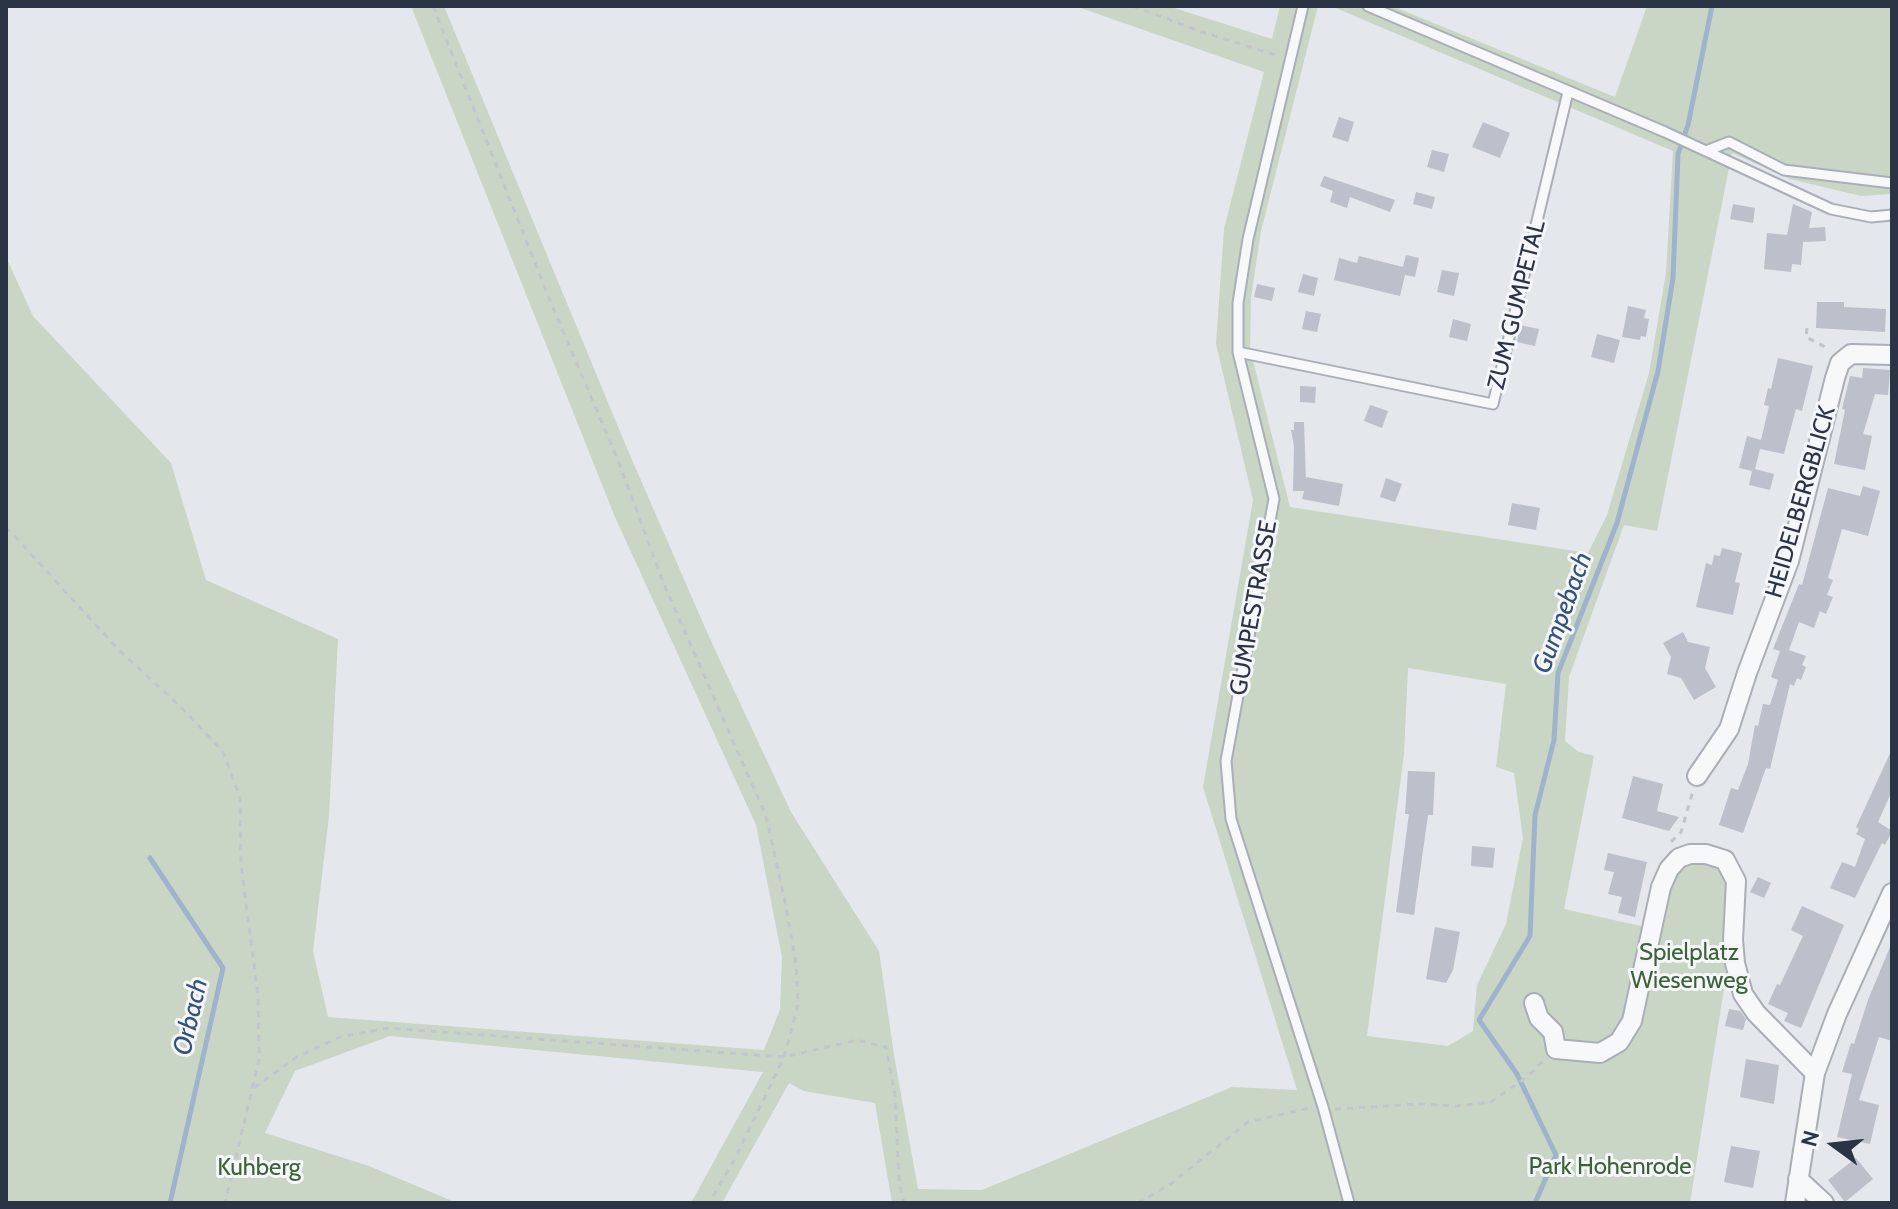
<!DOCTYPE html>
<style>
body{margin:0}
#map{position:relative;width:1898px;height:1209px;overflow:hidden;background:#e4e7ec;font-family:Cabin,sans-serif}
canvas{display:block}
.frame{position:absolute;inset:0;border:8px solid #2b3445;pointer-events:none}
.north{position:absolute;left:1794px;top:1105px;width:80px;height:80px;-webkit-text-stroke:6px #f4f6f9;paint-order:stroke;rotate:285deg;font-size:22px;font-weight:700;line-height:32px;text-align:center;color:#2b3445}
.north::after{content:'';display:block;margin:auto;width:28px;height:36px;background:#2b3445;clip-path:polygon(50% 0,100% 100%,50% 72%,0 100%)}
</style>
<div id="map">
<canvas width="1898" height="1209"></canvas>
<div class="frame"></div>
<div class="north">N</div>
</div>
<script>
const context = document.querySelector('canvas').getContext('2d');
context.lineJoin = 'round';
function fill(path, color) { context.fillStyle = color; context.fill(path, 'evenodd'); }
const toPath = rows => new Path2D(rows.map(r => 'M' + r).join(''));
function stroke(path, color, width, dash) { context.strokeStyle = color; context.lineWidth = width; context.lineCap = dash ? 'butt' : 'round'; context.setLineDash(dash || []); context.stroke(path); }
function drawText(font, color, halo, rows, align = 'center') {
  context.font = font + ' Cabin,sans-serif'; context.lineWidth = 6; context.setLineDash([]); context.textBaseline = 'middle'; context.strokeStyle = halo; context.fillStyle = color; for (const [text, x, y, turn = 0] of rows) {
    context.save(); context.translate(x, y); context.rotate((+turn || 0) * Math.PI / 180); context.textAlign = isNaN(turn) ? turn : align; if (halo) context.strokeText(text, 0, 0); context.fillText(text, 0, 0); context.restore();
  }
}
fill(toPath([
 [411,6,444,6,626,446,710,639,791,812,879,951,894,1055,918,1189,982,1190,1232,1087,1297,1090,1203,787,1253,500,1216,344,1224,229,1264,72,1075,6,1168,6,1272,39,1280,6,1318,6,1261,231,1251,298,1250,349,1290,507,1588,553,1607,515,1649,373,1666,273,1673,151,1331,6,1392,6,1615,97,1647,6,1892,6,1892,194,1861,196,1790,179,1732,153,1657,531,1624,525,1569,677,1565,741,1579,752,1594,756,1564,909,1659,930,1667,894,1676,874,1688,863,1704,860,1719,864,1729,885,1724,948,1726,976,1690,1203,892,1203,875,1103,804,1091,789,1083,722,1203,691,1203,763,1072,390,1036,295,1071,265,1133,369,1166,457,1203,6,1203,6,257,33,316,171,463,206,580,338,639,329,816,313,951,328,1017,764,1050,780,1009,782,957,756,825,615,517],
 [1408,668,1506,684,1496,767,1514,773,1523,838,1506,924,1477,985,1473,1031,1448,1046,1367,1036,1404,754]
]), '#c9d6c5');
stroke(toPath([
 [150,858,223,968,170,1203],
 [1535,1203,1556,1155,1517,1074,1479,1020,1530,936,1535,815,1554,740,1558,673,1617,523,1658,371,1673,278,1678,154,1688,125,1712,6]
]), '#9fb4cc', 5);
fill(toPath([
 [1339,117,1354,122,1348,142,1332,137],
 [1483,122,1510,133,1500,158,1472,147],
 [1432,150,1449,154,1444,172,1427,167],
 [1324,176,1395,200,1390,212,1350,197,1347,208,1330,202,1333,191,1320,186],
 [1416,192,1435,197,1432,209,1413,204],
 [1733,204,1755,208,1753,223,1730,219],
 [1793,204,1812,212,1809,228,1825,227,1826,241,1803,242,1801,265,1792,264,1791,272,1764,269,1767,233,1787,235],
 [1406,255,1419,258,1415,277,1405,275,1400,296,1334,280,1339,258,1357,263,1359,256,1403,267],
 [1442,270,1459,273,1454,296,1437,292],
 [1303,274,1318,278,1314,296,1298,292],
 [1257,284,1275,288,1272,301,1254,297],
 [1817,302,1844,302,1844,307,1886,309,1885,332,1816,328],
 [1628,306,1646,310,1644,318,1649,319,1646,337,1641,336,1640,340,1622,337],
 [1306,311,1321,314,1317,332,1302,329],
 [1453,319,1471,324,1467,341,1449,337],
 [1520,325,1539,329,1535,346,1517,342],
 [1597,334,1620,340,1614,363,1591,357],
 [1778,358,1813,366,1802,411,1796,409,1784,454,1760,449,1755,469,1774,474,1770,490,1749,485,1752,471,1739,468,1747,436,1761,440,1769,406,1764,405,1768,388,1771,389],
 [1863,368,1890,370,1888,395,1875,394,1863,434,1872,436,1865,470,1834,464,1845,410,1842,409,1850,376,1862,378],
 [1300,386,1316,387,1315,403,1300,402],
 [1370,405,1388,411,1382,428,1364,421],
 [1294,422,1304,422,1306,481,1306,477,1343,484,1339,506,1302,499,1304,491,1293,491,1294,446,1291,430,1294,430],
 [1386,478,1402,484,1395,502,1380,497],
 [1863,486,1880,491,1868,536,1842,529,1828,578,1833,580,1827,595,1833,597,1826,614,1820,611,1814,628,1799,622,1789,650,1806,656,1802,665,1806,667,1801,680,1797,678,1794,686,1790,684,1770,769,1766,768,1743,833,1719,825,1731,788,1738,790,1748,764,1755,725,1758,726,1763,704,1770,705,1778,680,1771,677,1780,651,1773,649,1799,584,1802,585,1828,488,1860,496],
 [1512,503,1540,508,1536,530,1508,525],
 [1722,548,1742,553,1735,582,1740,583,1733,615,1696,607,1706,563,1712,565,1714,555,1720,556],
 [1683,632,1688,642,1710,647,1705,668,1716,687,1694,700,1681,678,1667,674,1671,657,1663,643],
 [1892,749,1892,791,1878,822,1892,831,1885,845,1882,843,1878,851,1855,898,1830,888,1842,862,1855,867,1865,839,1856,834,1859,829,1856,827],
 [1408,771,1435,772,1433,815,1428,815,1414,915,1396,912,1409,814,1405,814],
 [1633,776,1663,784,1657,811,1679,817,1669,831,1622,818],
 [1472,846,1495,848,1493,868,1471,866],
 [1608,853,1647,862,1635,917,1618,913,1622,897,1608,894,1614,872,1604,870],
 [1758,877,1771,883,1764,898,1750,892],
 [1802,906,1844,925,1801,1028,1784,1021,1788,1013,1768,1004,1777,984,1780,985,1803,936,1791,930],
 [1435,927,1460,932,1453,970,1446,983,1426,979],
 [1892,942,1892,1041,1879,1037,1859,1100,1879,1105,1870,1144,1837,1137,1852,1074,1842,1072,1851,1043,1854,1044,1868,1000],
 [1729,1009,1740,1011,1746,1019,1743,1030,1725,1026],
 [1746,1059,1779,1065,1774,1104,1740,1097],
 [1731,1146,1760,1151,1753,1188,1724,1182],
 [1856,1158,1873,1179,1845,1202,1828,1180]
]), '#bbc0ca');
const service = toPath([
 [1303,6,1248,239,1238,303,1238,352,1274,499,1226,761,1231,819,1323,1107,1349,1203],
 [1368,6,1665,132,1831,209,1871,217,1892,215],
 [1706,151,1729,142,1784,170,1892,183],
 [1238,352,1493,404,1568,92]
]);
const minor = toPath([
 [1697,776,1729,729,1747,673,1789,561,1835,378,1840,363,1851,354,1892,355],
 [1534,1003,1539,1018,1553,1032,1556,1049,1600,1053,1619,1042,1632,1021,1661,887,1669,869,1679,858,1690,854,1706,854,1725,860,1736,881,1733,940,1735,963,1743,994,1756,1013,1815,1073],
 [1798,1179,1824,1203],
 [1795,1203,1815,1073,1837,1014,1892,893]
]);
stroke(service, '#a9aeb7', 13);
stroke(minor, '#a9aeb7', 22);
stroke(toPath([
 [433,6,551,303,618,460,663,582,766,816,783,892,796,963,798,1005,784,1057,736,1157,709,1203],
 [1133,6,1202,32,1279,56],
 [1807,328,1806,337,1829,349],
 [6,527,119,650,187,713,223,752,240,798,241,864,258,996,259,1060,225,1203],
 [1671,842,1681,832,1693,791],
 [254,1088,295,1058,340,1037,388,1028,784,1057,857,1040,886,1047,895,1095,899,1180,904,1203],
 [1335,1109,1421,1104,1457,1106,1491,1102,1527,1077,1544,1060],
 [1138,1203,1168,1186,1248,1122,1310,1108]
]), '#c2c5cb', 3, [6, 6]);
stroke(service, '#f7f8fa', 9);
stroke(minor, '#f7f8fa', 18);
drawText('24px', '#2b3445', '#f4f6f9', [
 ["ZUM GUMPETAL",1517,305,-76],
 ["HEIDELBERGBLICK",1801,502,-74],
 ["GUMPESTRASSE",1254,608,-80]
]);
drawText('24px', '#3f6138', '#f4f6f9', [
 ["Spielplatz",1689,953],
 ["Wiesenweg",1689,981],
 ["Park Hohenrode",1610,1167],
 ["Kuhberg",259,1168]
]);
drawText('italic 26px', '#34527a', '#f4f6f9', [
 ["Gumpebach",1563,613,-70],
 ["Orbach",191,1017,-77]
]);
</script>
